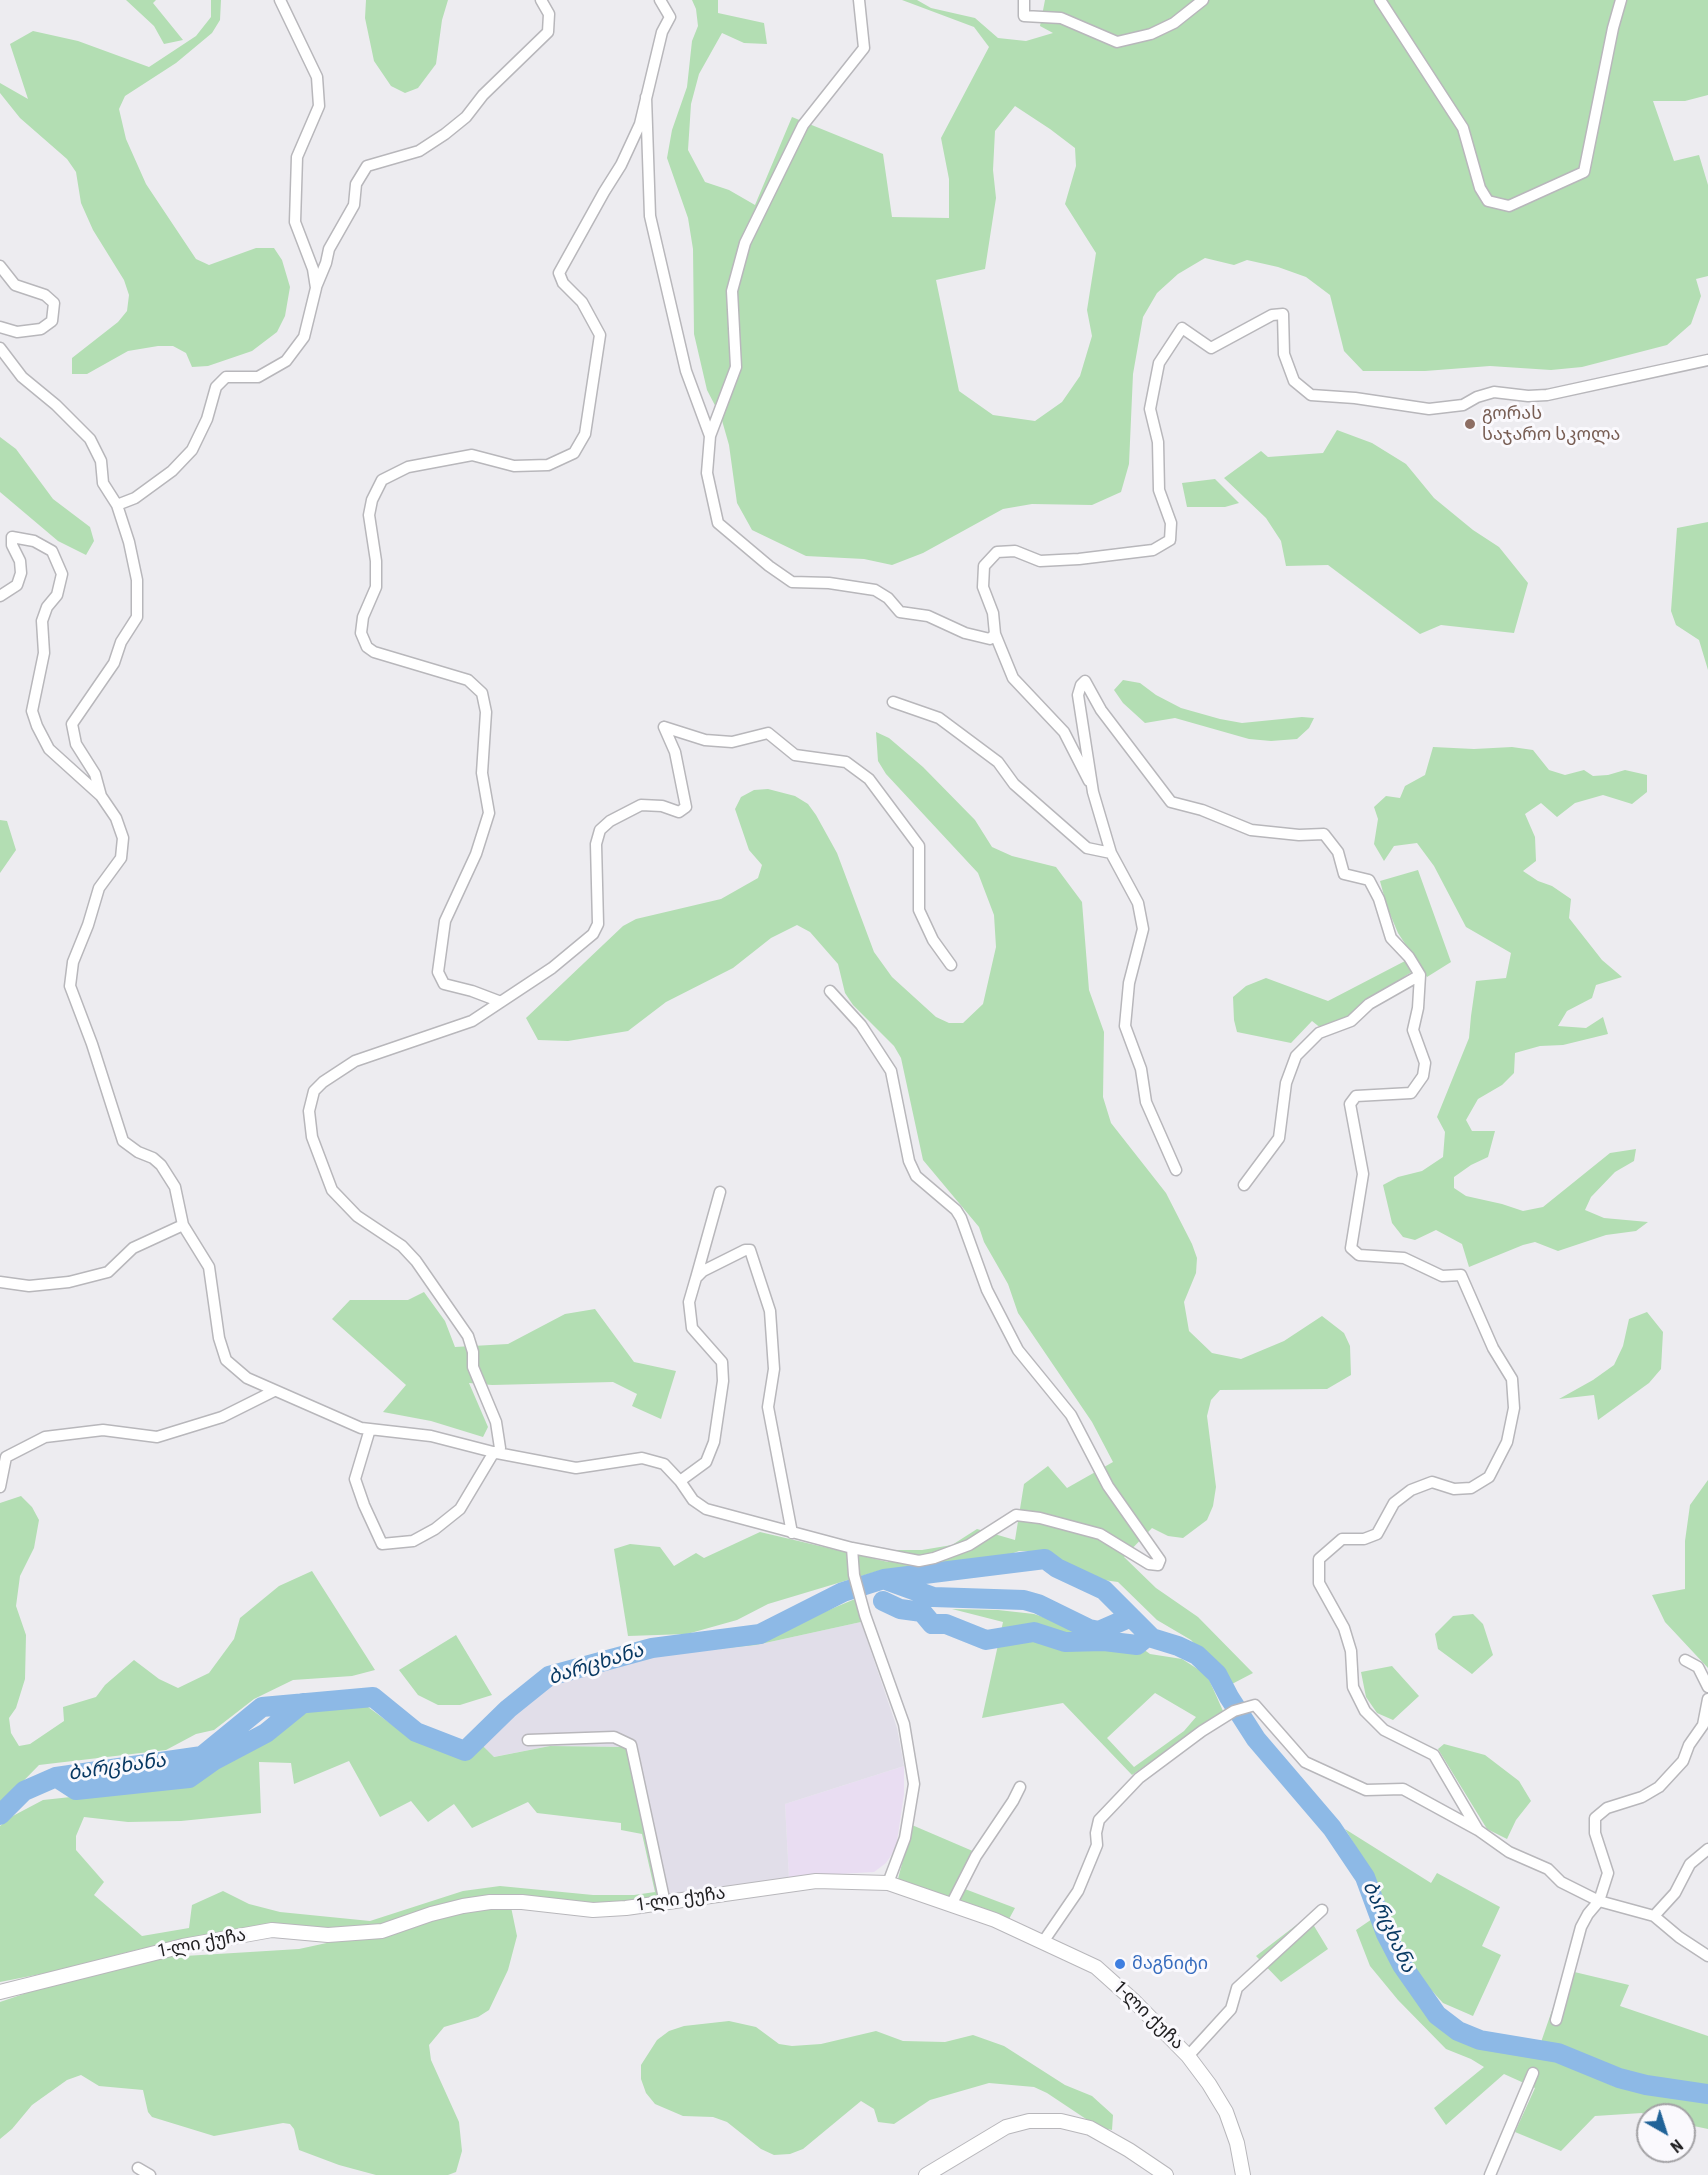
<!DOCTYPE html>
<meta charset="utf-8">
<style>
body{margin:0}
#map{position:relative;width:1708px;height:2175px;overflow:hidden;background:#edecf0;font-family:"Roboto Condensed",sans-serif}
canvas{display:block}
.north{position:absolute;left:1636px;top:2103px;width:60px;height:60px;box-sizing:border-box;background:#faf9fd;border:2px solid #a3a2a5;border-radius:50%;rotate:141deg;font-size:16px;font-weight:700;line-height:24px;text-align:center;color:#212022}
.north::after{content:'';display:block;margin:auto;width:21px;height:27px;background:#206398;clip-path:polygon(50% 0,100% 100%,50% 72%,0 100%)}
</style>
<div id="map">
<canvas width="1708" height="2175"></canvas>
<div class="north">N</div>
</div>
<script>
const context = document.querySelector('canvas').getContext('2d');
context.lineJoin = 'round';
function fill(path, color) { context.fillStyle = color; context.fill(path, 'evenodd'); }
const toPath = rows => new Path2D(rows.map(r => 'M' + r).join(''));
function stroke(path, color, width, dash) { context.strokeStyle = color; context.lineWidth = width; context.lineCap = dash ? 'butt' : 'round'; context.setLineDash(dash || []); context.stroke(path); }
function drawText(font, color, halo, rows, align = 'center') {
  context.font = font + ' "Roboto Condensed","Noto Sans Georgian",sans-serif'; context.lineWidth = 6; context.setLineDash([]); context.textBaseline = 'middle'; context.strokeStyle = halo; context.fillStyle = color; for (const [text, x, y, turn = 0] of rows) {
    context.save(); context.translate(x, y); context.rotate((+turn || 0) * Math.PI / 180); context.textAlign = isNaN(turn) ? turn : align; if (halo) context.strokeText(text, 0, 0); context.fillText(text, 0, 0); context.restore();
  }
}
fill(toPath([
 [904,1766,904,1794,896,1848,886,1863,874,1872,823,1875,789,1879,785,1804]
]), '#e9ddf2');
fill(toPath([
 [861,1622,897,1728,904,1766,785,1804,789,1879,670,1898,637,1747,550,1746,493,1757,482,1745,551,1683,655,1656,756,1645]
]), '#e1dee9');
fill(toPath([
 [126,0,156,0,153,3,183,40,164,44,154,26],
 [211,0,221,0,220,20,212,33,176,63,125,96,119,109,126,139,146,184,196,259,209,265,256,248,274,248,282,260,290,287,285,316,277,332,252,351,208,366,192,367,186,353,173,346,158,346,128,351,87,374,72,374,72,358,118,322,127,311,129,295,124,280,93,230,81,203,76,172,67,159,20,118,0,93,0,83,28,99,10,44,33,31,78,41,149,67,196,36,211,17],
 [366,0,448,0,442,20,436,64,418,88,405,93,391,86,374,61,365,18],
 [692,0,718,0,718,13,764,23,767,44,744,43,722,33,699,74,691,104,688,150,705,182,729,190,755,205,792,117,883,154,892,217,949,218,949,179,941,138,989,47,974,27,902,0,917,0,931,8,975,18,998,38,1026,41,1053,33,1040,26,1045,0,1708,0,1708,95,1685,101,1653,101,1674,161,1699,155,1708,185,1708,276,1696,279,1701,296,1691,324,1667,345,1582,367,1551,370,1490,366,1425,371,1363,371,1344,351,1330,295,1306,277,1278,267,1247,260,1234,265,1205,258,1178,274,1157,293,1143,317,1133,374,1129,464,1121,492,1092,505,1032,504,1003,509,923,553,892,565,864,559,806,556,752,530,737,503,729,445,721,417,707,390,694,334,693,249,688,218,667,158,672,130,687,87,692,41,698,26,696,9],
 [1015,106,1050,129,1075,148,1076,166,1065,204,1096,253,1087,310,1092,336,1080,376,1062,402,1035,421,993,415,959,391,936,280,985,269,996,198,993,170,995,131],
 [1337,430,1372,443,1406,464,1434,498,1473,530,1499,547,1528,583,1514,633,1441,625,1420,634,1328,565,1286,566,1281,541,1266,518,1224,478,1261,451,1268,457,1323,453],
 [0,437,16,449,53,499,90,527,94,541,86,555,58,541,0,492],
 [1215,479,1239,503,1225,507,1187,507,1182,483],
 [1708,522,1708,670,1699,640,1676,625,1671,611,1677,528],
 [1123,680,1140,683,1156,695,1181,708,1220,719,1242,723,1302,717,1314,718,1309,728,1297,739,1271,741,1249,739,1175,718,1145,723,1123,703,1114,690],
 [876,732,889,738,923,767,975,820,992,847,1012,856,1056,867,1082,902,1089,990,1104,1032,1103,1097,1111,1123,1166,1193,1192,1244,1197,1258,1196,1273,1184,1302,1189,1331,1212,1353,1241,1359,1284,1341,1322,1316,1344,1333,1350,1346,1351,1375,1327,1389,1220,1390,1211,1400,1207,1416,1216,1487,1213,1506,1207,1520,1183,1538,1168,1536,1152,1528,1124,1557,1156,1588,1198,1617,1253,1673,1232,1684,1191,1640,1157,1620,1118,1582,1089,1578,1073,1566,1042,1551,1019,1551,989,1562,949,1567,908,1567,878,1571,768,1604,737,1620,687,1634,628,1636,614,1549,630,1544,660,1547,674,1566,696,1553,704,1558,760,1532,888,1562,894,1550,922,1550,952,1545,977,1529,1015,1540,1024,1484,1048,1466,1067,1488,1113,1462,1092,1422,1018,1313,1008,1284,984,1242,979,1227,923,1160,901,1058,894,1046,853,1005,845,993,838,964,810,932,797,925,771,938,733,968,666,1002,628,1031,568,1041,538,1040,526,1018,623,926,636,919,721,899,758,878,762,865,749,850,735,809,741,797,754,790,768,789,795,796,808,804,816,815,837,853,874,952,892,977,936,1017,949,1023,963,1023,983,1004,996,947,994,915,978,873,886,774,878,761],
 [1433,747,1474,749,1512,747,1533,750,1549,770,1565,775,1584,770,1593,776,1608,775,1625,770,1647,775,1647,792,1632,804,1603,795,1575,803,1557,817,1541,803,1525,814,1535,837,1536,861,1523,871,1538,881,1552,886,1571,899,1569,918,1602,960,1622,977,1596,985,1592,998,1567,1011,1558,1026,1586,1028,1603,1017,1608,1034,1563,1045,1540,1046,1515,1053,1514,1073,1502,1085,1478,1099,1466,1120,1472,1131,1495,1131,1488,1157,1471,1165,1454,1177,1454,1188,1466,1196,1502,1204,1523,1211,1543,1207,1610,1153,1636,1149,1634,1161,1615,1172,1591,1197,1585,1210,1604,1218,1648,1222,1636,1231,1606,1235,1558,1251,1535,1242,1523,1245,1469,1267,1462,1244,1436,1230,1415,1240,1403,1237,1392,1223,1383,1185,1398,1177,1422,1171,1443,1157,1445,1132,1437,1117,1469,1038,1471,1016,1476,981,1506,978,1511,953,1466,927,1434,866,1417,843,1394,846,1384,861,1374,844,1378,819,1374,807,1386,796,1400,798,1405,786,1425,775],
 [0,820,7,821,16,850,0,873],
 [1418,870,1451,962,1427,977,1398,933,1387,907,1380,881],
 [1405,961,1413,971,1364,1003,1349,1016,1322,1029,1312,1021,1291,1043,1237,1032,1234,1020,1233,997,1246,986,1266,978,1328,1001],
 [424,1292,445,1321,455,1347,508,1344,565,1314,595,1309,634,1362,676,1371,661,1419,632,1406,637,1394,613,1382,492,1385,469,1383,488,1427,483,1437,431,1421,383,1412,406,1385,332,1319,350,1300,408,1300],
 [1647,1312,1663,1332,1661,1369,1649,1383,1598,1420,1594,1395,1559,1399,1593,1380,1614,1365,1623,1346,1629,1319],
 [1708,1480,1708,1668,1665,1622,1652,1595,1685,1589,1685,1541,1690,1505],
 [21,1496,32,1507,39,1520,34,1548,20,1576,16,1606,26,1635,25,1679,16,1708,9,1718,11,1733,19,1746,30,1744,64,1721,63,1707,96,1697,105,1685,134,1660,159,1679,178,1688,209,1673,234,1639,240,1618,279,1586,312,1571,375,1670,352,1676,293,1680,254,1699,214,1730,196,1734,166,1750,39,1765,0,1805,0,1503],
 [855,1599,861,1622,756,1645,708,1650,764,1637],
 [952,1609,998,1610,1034,1614,1058,1622,1086,1636,1128,1638,1150,1654,1182,1659,1207,1675,1223,1711,1132,1775,1063,1703,982,1718,1003,1622],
 [1155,1693,1196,1717,1184,1731,1134,1767,1107,1738],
 [1473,1614,1483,1624,1493,1655,1472,1674,1438,1649,1435,1634,1453,1616],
 [456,1635,492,1695,460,1705,438,1705,418,1695,399,1670],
 [1392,1666,1419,1696,1393,1720,1377,1713,1366,1697,1361,1672],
 [344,1704,368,1707,398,1729,457,1756,469,1756,482,1745,494,1757,550,1746,626,1747,660,1899,590,1905,497,1894,466,1899,380,1927,351,1930,273,1925,140,1949,56,1971,0,1982,0,1826,9,1818,43,1800,192,1784,217,1766,271,1735,306,1708],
 [349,1761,380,1817,411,1801,428,1822,454,1804,472,1828,528,1802,537,1813,621,1823,621,1830,642,1834,655,1892,634,1895,593,1895,500,1886,463,1891,370,1921,280,1912,249,1904,223,1891,192,1905,189,1928,142,1936,94,1895,104,1882,76,1850,76,1836,84,1817,128,1822,181,1821,261,1813,259,1762,291,1763,294,1784],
 [1444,1744,1485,1755,1519,1781,1531,1801,1516,1820,1507,1839,1487,1829,1438,1749],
 [912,1825,975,1852,957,1886,1015,1908,1009,1919,898,1879],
 [1345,1829,1431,1883,1437,1873,1500,1907,1482,1946,1501,1955,1473,2016,1443,2003,1414,1971,1374,1876],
 [511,1907,517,1936,508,1970,489,2010,478,2017,444,2027,429,2045,431,2060,459,2122,462,2151,456,2172,448,2175,376,2175,339,2165,299,2150,294,2129,290,2124,283,2123,214,2136,152,2117,148,2112,143,2090,99,2086,81,2075,67,2080,32,2105,12,2129,0,2139,0,2002,53,1984,152,1958,299,1949,469,1912],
 [1308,1916,1328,1949,1281,1982,1256,1956],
 [1375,1917,1392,1957,1410,1989,1432,2020,1452,2035,1468,2042,1568,2063,1613,2086,1708,2100,1708,2129,1684,2124,1684,2115,1649,2115,1642,2113,1595,2116,1561,2151,1515,2132,1535,2088,1504,2074,1446,2125,1434,2108,1484,2067,1471,2059,1446,2049,1398,2000,1370,1966,1356,1930],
 [1566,1970,1629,1985,1620,2006,1708,2036,1708,2087,1624,2076,1564,2051,1540,2045],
 [729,2021,756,2027,779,2044,792,2046,821,2044,876,2031,903,2041,945,2042,973,2035,1004,2046,1065,2085,1092,2096,1113,2115,1112,2130,1098,2127,1047,2093,1034,2087,989,2083,930,2100,894,2124,878,2122,874,2109,861,2101,803,2149,790,2154,774,2155,761,2149,727,2122,713,2117,683,2116,655,2104,646,2093,641,2079,641,2065,657,2040,669,2031,684,2026]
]), '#b3deb3');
stroke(toPath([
 [886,1580,933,1597,1024,1600,1038,1604,1089,1629,1099,1631,1131,1617],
 [883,1601,900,1609,922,1612,932,1624,946,1624,986,1640,1034,1632,1065,1642,1104,1641,1137,1645,1149,1635],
 [56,1777,76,1790,189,1778,213,1761,266,1733,303,1703],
 [0,1815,24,1791,56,1777,202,1756,262,1707,373,1697,416,1732,465,1751,508,1709,549,1676,652,1648,760,1634,843,1592,884,1579,1045,1559,1057,1568,1104,1590,1152,1638,1178,1646,1197,1655,1217,1674,1229,1697,1256,1739,1332,1828,1365,1877,1386,1934,1402,1965,1437,2015,1458,2031,1480,2040,1558,2053,1619,2078,1646,2085,1708,2094]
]), '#8db9e6', 20);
const minor = toPath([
 [1024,0,1024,16,1061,18,1117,42,1151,34,1174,23,1203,0],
 [1380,0,1463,128,1480,188,1488,201,1509,206,1584,172,1613,28,1621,0],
 [646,97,650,216,686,371,710,436,707,473,718,523,769,566,792,582,829,583,875,590,888,598,900,612,928,616,965,633,990,639,995,634,993,613,983,587,984,566,997,552,1015,551,1040,561,1079,559,1153,550,1170,540,1171,523,1159,490,1158,442,1150,409,1159,363,1182,328,1211,348,1272,315,1283,314,1284,354,1294,381,1311,395,1355,398,1429,409,1463,405,1477,397,1494,392,1528,396,1547,395,1708,360],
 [0,266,15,285,45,295,54,303,52,321,41,329,17,332,0,327],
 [316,287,326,263,329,249,354,205,356,184,367,166,419,151,445,134,466,117,483,95,548,32,549,14,541,0],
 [0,348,22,377,56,405,90,439,101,461,103,483,117,505,129,542,137,580,137,617,121,642,114,663,72,724,76,744,95,774,101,796],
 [710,436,736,367,732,291,745,243,803,125,864,48,859,0],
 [117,505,135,498,172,471,192,450,207,419,216,387,226,377,258,377,286,361,304,337,316,288,313,269,295,222,297,157,319,106,317,77,280,0],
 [0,596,17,585,21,573,20,561,12,545,12,537,34,541,52,551,62,574,57,595,47,607,42,621,44,653,32,711,37,726,49,749,101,796,116,818,123,838,121,858,99,888,88,925,73,962,70,986,92,1044,123,1141,138,1152,153,1158,161,1165,175,1187,183,1225,209,1267,219,1338,226,1360,247,1378,361,1428,431,1436,497,1453],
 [995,634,1013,678,1064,732,1089,781],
 [893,702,939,718,998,762,1014,784,1087,848,1111,853],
 [664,727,675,752,686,807,679,812,662,806,641,805,610,821,600,830,596,844,598,924,593,934,552,968,472,1021,355,1061,323,1082,314,1091,309,1111,312,1137,332,1190,357,1216,402,1246,416,1261,468,1336,473,1352,473,1367,496,1422,500,1448,497,1453,576,1468,642,1458,664,1464,680,1481,693,1500,706,1509,852,1548,919,1561,934,1558,969,1545,1016,1515,1040,1518,1100,1534,1149,1564,1158,1565,1160,1560,1108,1486,1071,1415,1018,1350,987,1290,961,1218,956,1210,916,1176,909,1161,891,1071,861,1025,830,991],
 [664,727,705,740,732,742,768,733,795,755,846,762,869,779,919,846,919,910,933,940,951,965],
 [501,1002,472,991,444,984,438,972,445,921,476,854,489,813,482,773,486,712,482,693,468,680,374,652,367,647,361,633,363,617,376,587,376,561,369,515,372,500,382,480,408,467,472,455,514,466,548,465,574,453,585,434,600,335,582,302,563,283,559,273,604,192,621,165,640,124,662,32,670,17,660,0],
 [1176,1170,1146,1102,1141,1069,1125,1026,1129,983,1143,929,1138,903,1111,853,1093,792,1078,695,1081,685,1085,681,1101,710,1171,802,1202,810,1251,830,1299,835,1324,834,1338,852,1344,874,1369,880,1379,899,1391,938,1409,957,1420,975,1418,1008,1413,1030,1425,1063,1423,1076,1411,1093,1356,1096,1350,1104,1363,1174,1351,1248,1359,1255,1404,1258,1442,1276,1461,1275,1493,1348,1512,1379,1514,1408,1507,1442,1489,1477,1471,1488,1454,1489,1432,1482,1411,1490,1394,1503,1377,1534,1364,1539,1342,1539,1319,1559,1319,1583,1344,1628,1351,1651,1353,1687,1365,1711,1384,1730,1434,1755,1478,1830],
 [1244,1185,1279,1138,1286,1083,1296,1056,1319,1033,1351,1021,1369,1004,1420,975],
 [696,1278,720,1192],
 [0,1282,29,1286,69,1282,108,1272,133,1248,183,1225],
 [370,1429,355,1479,364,1505,382,1544,413,1541,435,1529,460,1509,494,1452],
 [680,1481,706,1462,714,1442,723,1381,722,1362,692,1328,689,1302,696,1278,703,1271,745,1250,750,1250,770,1311,774,1369,768,1407,792,1533],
 [0,1487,6,1457,45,1437,103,1430,157,1437,222,1417,274,1391],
 [852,1548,854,1575,865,1615,904,1724,914,1784,905,1838,888,1883],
 [1685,1660,1698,1667,1708,1687],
 [528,1740,614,1737,631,1745,665,1903],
 [951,1905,976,1856,1013,1801,1020,1787],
 [1654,1916,1675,1893,1690,1864,1708,1849],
 [1043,1942,1078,1891,1097,1845,1096,1833,1099,1820,1139,1778,1202,1731,1234,1711,1255,1705,1305,1762,1366,1790,1403,1789,1478,1830,1509,1852,1548,1869,1561,1882,1599,1901,1654,1916,1679,1937,1708,1956],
 [1556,2020,1581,1927,1588,1914,1599,1901,1608,1873,1595,1833,1595,1818,1607,1808,1642,1797,1659,1787,1683,1761,1689,1745,1703,1725,1708,1699],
 [1188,2056,1231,2009,1237,1988,1322,1910],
 [138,2168,150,2175],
 [1490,2175,1533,2073]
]);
const tertiary = toPath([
 [0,1992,183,1946,272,1930,328,1935,382,1931,431,1914,463,1906,490,1902,522,1902,593,1910,626,1908,816,1881,888,1883,995,1920,1096,1967,1134,2001,1188,2056,1209,2084,1226,2112,1237,2143,1243,2175],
 [926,2175,1006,2127,1029,2121,1061,2121,1090,2128,1129,2150,1166,2175]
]);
stroke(minor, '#b8b7bb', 13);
stroke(tertiary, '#b8b7bb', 16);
stroke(minor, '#fff', 10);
stroke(tertiary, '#fff', 14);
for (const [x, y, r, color] of [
 [1470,424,6,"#8d6e63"],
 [1120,1964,6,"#3f7fe0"]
]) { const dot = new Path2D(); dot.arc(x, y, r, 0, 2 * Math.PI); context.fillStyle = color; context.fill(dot); stroke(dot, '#faf9fd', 2); }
drawText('18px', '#785e54', '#faf9fd', [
 ["გორას",1482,414],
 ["საჯარო სკოლა",1482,435]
], 'left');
drawText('18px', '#212022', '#faf9fd', [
 ["1-ლი ქუჩა",681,1900,-8],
 ["1-ლი ქუჩა",202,1944,-11],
 ["1-ლი ქუჩა",1148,2016,44]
]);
drawText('18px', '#366cbe', '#faf9fd', [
 ["მაგნიტი",1132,1964]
], 'left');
drawText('italic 20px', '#083963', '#faf9fd', [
 ["ბარცხანა",596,1665,-17],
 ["ბარცხანა",117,1768,-8],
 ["ბარცხანა",1388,1927,65]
]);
</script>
